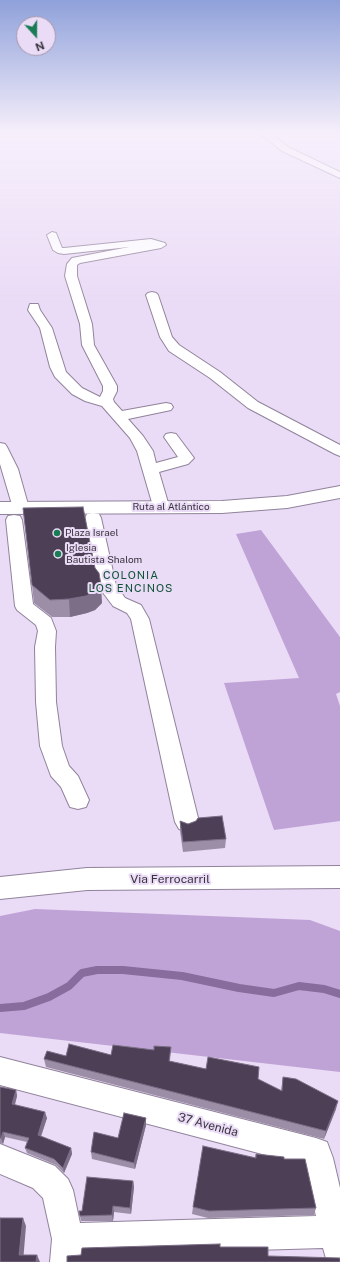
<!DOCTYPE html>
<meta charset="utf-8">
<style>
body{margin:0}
#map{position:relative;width:340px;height:1262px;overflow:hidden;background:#eadbf6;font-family:"Public Sans",sans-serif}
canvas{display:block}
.north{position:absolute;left:16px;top:16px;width:40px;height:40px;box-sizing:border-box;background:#eadbf6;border:1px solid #a397ac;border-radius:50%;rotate:159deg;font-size:11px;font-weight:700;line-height:16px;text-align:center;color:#38323d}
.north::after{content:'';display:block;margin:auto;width:14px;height:18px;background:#1a7c54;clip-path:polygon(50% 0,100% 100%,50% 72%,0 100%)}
</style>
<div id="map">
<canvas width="340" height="1262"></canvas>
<div class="north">N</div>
</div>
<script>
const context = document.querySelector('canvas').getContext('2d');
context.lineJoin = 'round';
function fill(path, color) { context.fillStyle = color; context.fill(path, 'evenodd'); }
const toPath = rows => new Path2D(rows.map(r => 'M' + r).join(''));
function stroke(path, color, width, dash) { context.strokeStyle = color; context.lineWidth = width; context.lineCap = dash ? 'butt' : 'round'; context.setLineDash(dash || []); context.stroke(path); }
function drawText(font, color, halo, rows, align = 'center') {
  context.font = font + ' "Public Sans",sans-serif'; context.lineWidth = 4; context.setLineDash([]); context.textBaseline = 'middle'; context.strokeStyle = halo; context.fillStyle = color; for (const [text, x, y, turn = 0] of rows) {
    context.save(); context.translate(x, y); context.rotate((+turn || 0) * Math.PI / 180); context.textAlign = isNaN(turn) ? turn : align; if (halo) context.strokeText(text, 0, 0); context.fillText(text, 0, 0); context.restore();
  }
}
fill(toPath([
 [261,530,340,637,340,692,336,694,340,706,340,821,274,830,224,683,299,678,236,534],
 [35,909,310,920,340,931,340,1072,0,1033,0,916]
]), '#c0a3d6');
stroke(toPath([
 [0,1008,24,1006,49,997,69,986,82,973,97,970,123,970,182,976,239,988,274,993,299,986,324,989,340,994]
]), '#886c9d', 8);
const minor = toPath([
 [256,133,267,133,272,134,288,147,340,172,340,178,282,151,266,138,256,133],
 [52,232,56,233,62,248,64,248,151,239,165,243,166,245,161,248,80,263,77,265,77,276,92,324,94,345,117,386,117,391,113,399,114,402,122,411,166,403,171,404,173,407,171,410,128,419,143,436,153,451,156,463,178,457,164,437,166,434,171,433,176,434,194,458,188,464,159,472,169,506,167,509,161,511,155,509,153,506,137,451,130,438,102,406,85,401,72,394,55,377,50,367,40,328,28,310,30,304,38,304,40,310,52,328,66,372,82,388,100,397,103,391,103,386,82,345,80,324,65,276,67,264,72,258,129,247,64,254,58,253,53,250,47,235,52,232],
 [152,292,156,293,158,295,172,337,179,345,220,372,258,402,340,445,340,456,335,454,248,408,210,378,169,351,160,337,146,295,148,293,152,292],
 [0,443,5,444,7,447,18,469,29,508,27,511,21,513,15,511,13,508,0,464,0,443],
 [93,513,99,514,101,518,116,585,125,598,141,605,149,619,199,822,195,829,187,832,179,829,175,822,131,619,127,613,113,606,98,586,85,518,87,514,93,513],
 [14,515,20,516,22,520,33,604,51,618,56,631,55,647,56,702,62,746,69,766,78,776,89,800,86,807,78,809,70,807,61,787,51,776,40,746,36,702,35,647,38,631,36,625,17,610,15,606,6,520,8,516,14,515],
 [340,866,340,888,87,890,0,899,0,877,87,868,340,866],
 [0,1057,316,1138,327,1142,333,1158,340,1188,340,1262,327,1262,323,1248,83,1255,82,1262,50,1262,52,1239,43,1198,33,1188,0,1174,0,1144,55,1166,68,1179,73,1190,80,1223,316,1216,304,1165,0,1085,0,1057]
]);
const highway = toPath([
 [340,486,340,498,287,508,222,513,0,514,0,502,222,501,287,496,340,486]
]);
stroke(minor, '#91839b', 2);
stroke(highway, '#91839b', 2);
fill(minor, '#fff');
fill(highway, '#fff');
fill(toPath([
 [95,568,102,603,95,610,87,613,70,617,52,617,34,603,32,585],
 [180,821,226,839,225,848,183,852,180,831],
 [171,1047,170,1061,206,1069,258,1079,281,1091,283,1077,336,1109,324,1139,46,1067,44,1059,66,1056,111,1055],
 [0,1087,16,1090,17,1096,15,1105,47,1118,41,1137,71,1148,72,1154,64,1173,56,1165,27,1153,25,1148,27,1142,5,1137,3,1144,0,1143],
 [146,1118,146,1125,135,1169,92,1159,91,1152,118,1138],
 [256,1154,284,1159,316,1208,314,1215,208,1218,192,1214,193,1207,255,1158],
 [133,1181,134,1187,131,1214,114,1212,113,1221,81,1221,79,1211,82,1211]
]), '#9c8ea6');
fill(toPath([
 [101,585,102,603,95,610,87,613,70,617,69,599],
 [16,1090,17,1096,13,1110,12,1104],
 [338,1101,336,1109,324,1139,326,1131],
 [45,1112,47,1118,39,1141,38,1135],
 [146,1118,146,1125,135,1169,134,1163],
 [3,1132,5,1137,3,1144,1,1138],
 [71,1148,72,1154,64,1173,63,1168],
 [133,1181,134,1187,131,1214,130,1208],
 [113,1206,114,1212,113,1221,112,1215],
 [23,1218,26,1226,23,1262,19,1255],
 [37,1255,40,1262,36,1262]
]), '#7c6e86');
const building = toPath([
 [83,507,95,568,99,573,101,585,94,592,86,596,69,599,50,600,32,585,23,508,83,507],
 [222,816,226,839,183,842,180,821,188,824,196,821,198,818,222,816],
 [69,1044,111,1055,113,1045,154,1050,154,1046,171,1047,169,1061,206,1069,208,1057,259,1067,258,1079,282,1091,283,1077,296,1079,338,1101,326,1131,44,1059,47,1051,66,1056,69,1044],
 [0,1087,16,1090,12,1104,45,1112,38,1135,71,1148,63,1168,54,1159,25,1148,29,1138,3,1132,1,1138,0,1138,0,1087],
 [124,1113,146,1118,134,1163,91,1152,94,1132,118,1138,124,1113],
 [203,1146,256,1158,256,1154,284,1157,284,1159,305,1159,316,1208,209,1211,193,1207,203,1146],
 [87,1177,133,1181,130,1208,113,1206,112,1215,80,1216,79,1211,82,1211,87,1177],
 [0,1218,23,1218,19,1255,37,1255,36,1262,0,1262,0,1218],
 [220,1244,220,1247,268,1247,268,1256,340,1258,340,1262,67,1262,67,1256,81,1255,82,1248,220,1244]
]);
fill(building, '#4d4056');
stroke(building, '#7c6e86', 1);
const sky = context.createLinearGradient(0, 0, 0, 309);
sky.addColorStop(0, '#8fa1da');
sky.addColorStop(0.43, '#f6effb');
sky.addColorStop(1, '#f6effb00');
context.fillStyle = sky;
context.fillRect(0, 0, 340, 309);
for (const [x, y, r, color] of [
 [57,533,4,"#1a7c54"],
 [58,554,4,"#1a7c54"]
]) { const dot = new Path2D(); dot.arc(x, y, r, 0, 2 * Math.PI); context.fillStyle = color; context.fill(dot); stroke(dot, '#eadbf6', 1.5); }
drawText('10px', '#38323d', '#eadbf6', [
 ["Ruta al Atlántico",171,507]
]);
drawText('10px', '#38323d', '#eadbf6', [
 ["Plaza Israel",65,533],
 ["Iglesia",66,548],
 ["Bautista Shalom",66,560]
], 'left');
context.letterSpacing = '1px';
drawText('11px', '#105337', '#eadbf6', [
 ["COLONIA",131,576],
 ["LOS ENCINOS",131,589]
]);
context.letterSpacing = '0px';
drawText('12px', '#38323d', '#eadbf6', [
 ["Via Ferrocarril",170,879],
 ["37 Avenida",208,1125,15]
]);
</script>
